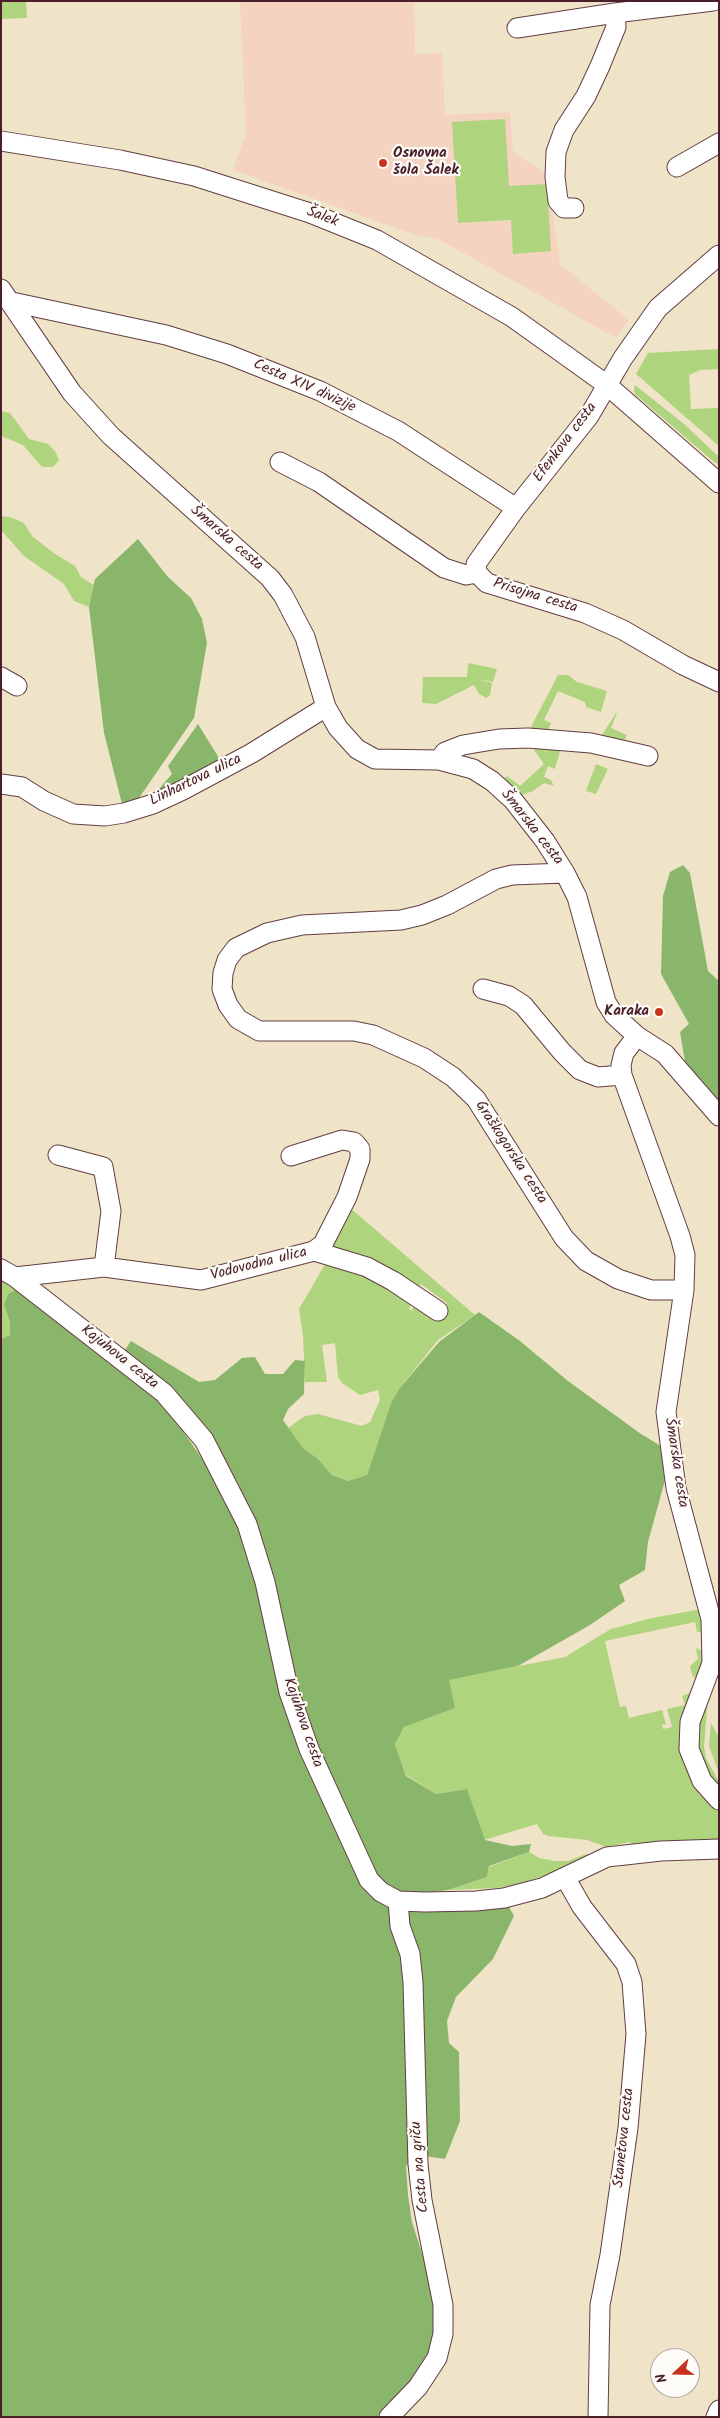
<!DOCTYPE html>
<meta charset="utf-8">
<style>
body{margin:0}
#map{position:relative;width:720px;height:2418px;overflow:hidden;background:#efe4c7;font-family:Kalam,sans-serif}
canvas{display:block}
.frame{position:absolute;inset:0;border:2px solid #4a1f2b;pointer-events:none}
.north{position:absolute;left:650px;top:2348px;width:50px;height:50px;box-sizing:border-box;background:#fdfcf7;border:1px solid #b5a4a5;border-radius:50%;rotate:249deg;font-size:14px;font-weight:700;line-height:20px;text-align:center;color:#4a1f2b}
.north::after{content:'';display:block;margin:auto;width:18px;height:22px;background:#c8321e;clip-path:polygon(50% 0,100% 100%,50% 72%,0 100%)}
</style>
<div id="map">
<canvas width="720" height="2418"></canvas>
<div class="frame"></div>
<div class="north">N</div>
</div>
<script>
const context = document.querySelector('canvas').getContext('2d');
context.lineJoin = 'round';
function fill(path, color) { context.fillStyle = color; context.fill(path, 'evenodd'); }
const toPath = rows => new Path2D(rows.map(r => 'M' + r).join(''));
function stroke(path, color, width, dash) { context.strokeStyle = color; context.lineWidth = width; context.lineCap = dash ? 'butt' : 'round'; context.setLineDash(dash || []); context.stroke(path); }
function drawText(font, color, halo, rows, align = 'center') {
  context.font = font + ' Kalam,sans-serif'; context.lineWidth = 4.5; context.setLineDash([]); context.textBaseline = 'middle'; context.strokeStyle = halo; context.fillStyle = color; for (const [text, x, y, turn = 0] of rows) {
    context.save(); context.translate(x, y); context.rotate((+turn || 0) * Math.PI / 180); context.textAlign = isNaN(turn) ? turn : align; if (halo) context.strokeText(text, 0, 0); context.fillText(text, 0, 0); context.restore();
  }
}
fill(toPath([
 [240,1,414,1,415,54,442,53,445,115,510,112,513,152,548,175,560,264,629,320,616,338,440,240,413,234,233,170,246,134]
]), '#f4d3c1');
fill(toPath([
 [1,1,26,1,27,18,1,19],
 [505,119,509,186,547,184,551,251,513,254,511,220,458,223,452,122],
 [719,349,719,369,700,370,689,375,691,409,719,408,719,446,636,374,648,353],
 [635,385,684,424,719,457,719,464,714,462,635,394,634,390],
 [1,411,10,413,29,439,48,444,55,451,59,460,53,467,42,467,23,445,1,436],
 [1,516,10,517,24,523,32,536,55,554,75,566,81,577,94,585,89,607,74,601,64,584,24,556,1,530],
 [468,663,497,669,493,682,477,679,492,683,490,695,486,698,479,694,474,685,436,704,422,703,423,677,467,677],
 [558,675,568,675,577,682,607,691,601,712,586,707,585,702,558,691,544,720,551,723,546,735,535,734,531,727],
 [616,713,617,713,611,728,627,735,623,744,606,740,606,737,602,735],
 [540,745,561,747,555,769,548,766,544,777,551,780,554,786,544,783,533,791,516,797,503,779,507,776,520,786,544,764,534,750,539,746,550,754],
 [596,764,608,769,596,794,586,791],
 [349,1207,475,1315,438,1340,399,1389,391,1403,367,1475,348,1481,332,1475,318,1459,302,1447,288,1428,305,1416,318,1414,362,1426,370,1422,380,1400,378,1390,360,1395,342,1383,338,1377,335,1343,322,1345,327,1382,305,1382,303,1335,299,1309,327,1261,340,1264,414,1300,409,1308,411,1311,417,1302,438,1317,447,1303,421,1284,415,1292,328,1251],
 [1,1275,19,1288,8,1294,4,1304,10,1323,10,1335,1,1339],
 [702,1609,701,1632,697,1632,695,1622,605,1641,620,1707,626,1706,629,1718,662,1710,666,1724,662,1725,663,1729,672,1727,667,1709,685,1705,682,1696,690,1693,692,1695,687,1716,719,1808,719,1843,632,1845,630,1842,607,1847,587,1840,548,1836,543,1834,537,1824,484,1840,467,1789,436,1794,406,1775,395,1744,404,1727,455,1708,448,1680,565,1657,611,1629,652,1618],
 [698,1648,702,1652,702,1660,700,1674,696,1677,693,1677,690,1666,698,1659,696,1649],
 [708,1698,704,1746,706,1758,719,1782,719,1790,702,1766,697,1743,698,1728],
 [711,1723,719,1737,719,1773,709,1746],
 [529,1852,539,1858,555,1861,568,1861,586,1854,588,1855,569,1866,520,1884,497,1888,448,1890,487,1877,489,1867]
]), '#aed47d');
fill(toPath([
 [138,539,168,577,191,598,202,619,207,643,194,718,139,798,131,806,123,808,104,733,89,607,95,579],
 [198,724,222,763,164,794,157,791,172,774,168,766],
 [683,865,690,873,708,971,719,981,719,1109,686,1068,680,1032,689,1024,661,974,663,896,670,872],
 [19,1288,160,1397,213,1475,246,1538,332,1817,368,1894,385,1906,400,1909,508,1905,514,1916,493,1959,456,1997,447,2021,449,2043,459,2052,460,2121,445,2159,417,2155,406,2166,408,2195,412,2222,429,2275,434,2303,433,2333,426,2361,414,2379,377,2417,1,2417,1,1339,10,1335,10,1323,4,1304,8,1294],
 [479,1312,520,1341,568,1381,641,1434,661,1446,667,1473,648,1542,645,1570,619,1585,625,1601,590,1625,518,1666,449,1680,455,1708,404,1727,395,1744,406,1776,436,1794,467,1789,485,1840,512,1846,531,1844,529,1852,489,1866,487,1877,448,1890,426,1893,400,1893,383,1887,315,1746,289,1660,260,1538,238,1483,207,1436,122,1354,131,1341,199,1382,215,1380,242,1358,255,1357,265,1374,283,1374,295,1360,305,1361,304,1394,288,1409,283,1420,302,1447,318,1459,332,1475,348,1481,367,1475,391,1403,399,1389,439,1342]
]), '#8ab66c');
const street = toPath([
 [517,28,615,13,713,1],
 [1,141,120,160,194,176,310,213,377,240,512,317,582,367,607,385,719,483],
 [677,167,719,143],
 [574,208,564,208,558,201,555,177,556,152,564,130,586,96,600,66,616,27,615,13],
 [719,255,658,308,623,358,589,416,516,508,476,564,477,573,487,583,585,613,623,630,683,665,719,682],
 [1,289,72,393,111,436,270,578,283,595,305,637,326,707,338,728,357,749,375,759,439,760,445,752,463,745,499,739,528,738,591,743,648,756],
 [12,302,166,335,227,354,320,391,398,431,516,508],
 [280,462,319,482,444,568,466,575,477,573],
 [1,677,17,686],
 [439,760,473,769,492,781,513,800,545,841,565,873,577,897,606,1002,614,1015,637,1036,665,1054,719,1116],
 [1,784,22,787,44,801,73,814,105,816,124,813,153,804,183,790,252,753,326,707],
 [565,873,512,875,496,879,447,905,422,915,401,920,302,925,267,933,236,948,227,960,223,973,222,989,228,1005,238,1019,259,1031,354,1031,373,1035,424,1058,453,1077,476,1099,564,1238,586,1261,618,1279,651,1290,684,1290],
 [483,989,509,996,523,1005,562,1052,580,1070,598,1077,622,1075],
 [637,1036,624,1053,621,1065,622,1075,680,1236,685,1255,684,1290,666,1412,676,1488,711,1619,712,1663,690,1722,689,1749,702,1781,719,1800],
 [58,1155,103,1167,111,1211,104,1267],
 [314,1251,367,1267,393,1281,438,1311],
 [1,1269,15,1277,164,1393,204,1440,247,1524,265,1582,289,1692,309,1749,369,1880,381,1892,398,1901,425,1902,476,1901,504,1898,542,1888,607,1857,661,1851,719,1849],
 [15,1277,104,1267,201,1280,314,1251,323,1244,347,1197,360,1159,360,1149,354,1142,342,1140,291,1156],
 [566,1879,582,1907,626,1964,632,1982,636,2034,628,2128,610,2255,600,2305,598,2417],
 [389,2417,418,2387,437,2358,443,2334,443,2305,422,2200,418,2164,413,1982,410,1954,400,1926,398,1901],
 [716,2417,719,2410]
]);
stroke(street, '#633d42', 21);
stroke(street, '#fff', 19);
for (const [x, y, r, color] of [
 [383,163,5,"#c8321e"],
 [659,1012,5,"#c8321e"]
]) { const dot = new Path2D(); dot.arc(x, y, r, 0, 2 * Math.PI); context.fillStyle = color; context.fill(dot); stroke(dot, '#fdfcf7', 2); }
drawText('bold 15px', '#4a1f2b', '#fdfcf7', [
 ["Osnovna",393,154],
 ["šola Šalek",393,171],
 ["Karaka",649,1012,"right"]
], 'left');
drawText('15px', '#4a1f2b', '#fdfcf7', [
 ["Šalek",322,218,21],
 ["Cesta XIV divizije",304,387,24],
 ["Efenkova cesta",566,443,-53],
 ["Šmarska cesta",226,539,41],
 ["Prisojna cesta",535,597,17],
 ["Linhartova ulica",196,781,-26],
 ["Šmarska cesta",531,828,52],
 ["Graškogorska cesta",510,1153,57],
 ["Vodovodna ulica",259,1265,-14],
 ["Kajuhova cesta",119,1358,38],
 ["Šmarska cesta",675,1463,81],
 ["Kajuhova cesta",302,1723,71],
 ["Stanetova cesta",625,2138,-84],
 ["Cesta na griču",421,2167,-95]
]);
</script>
